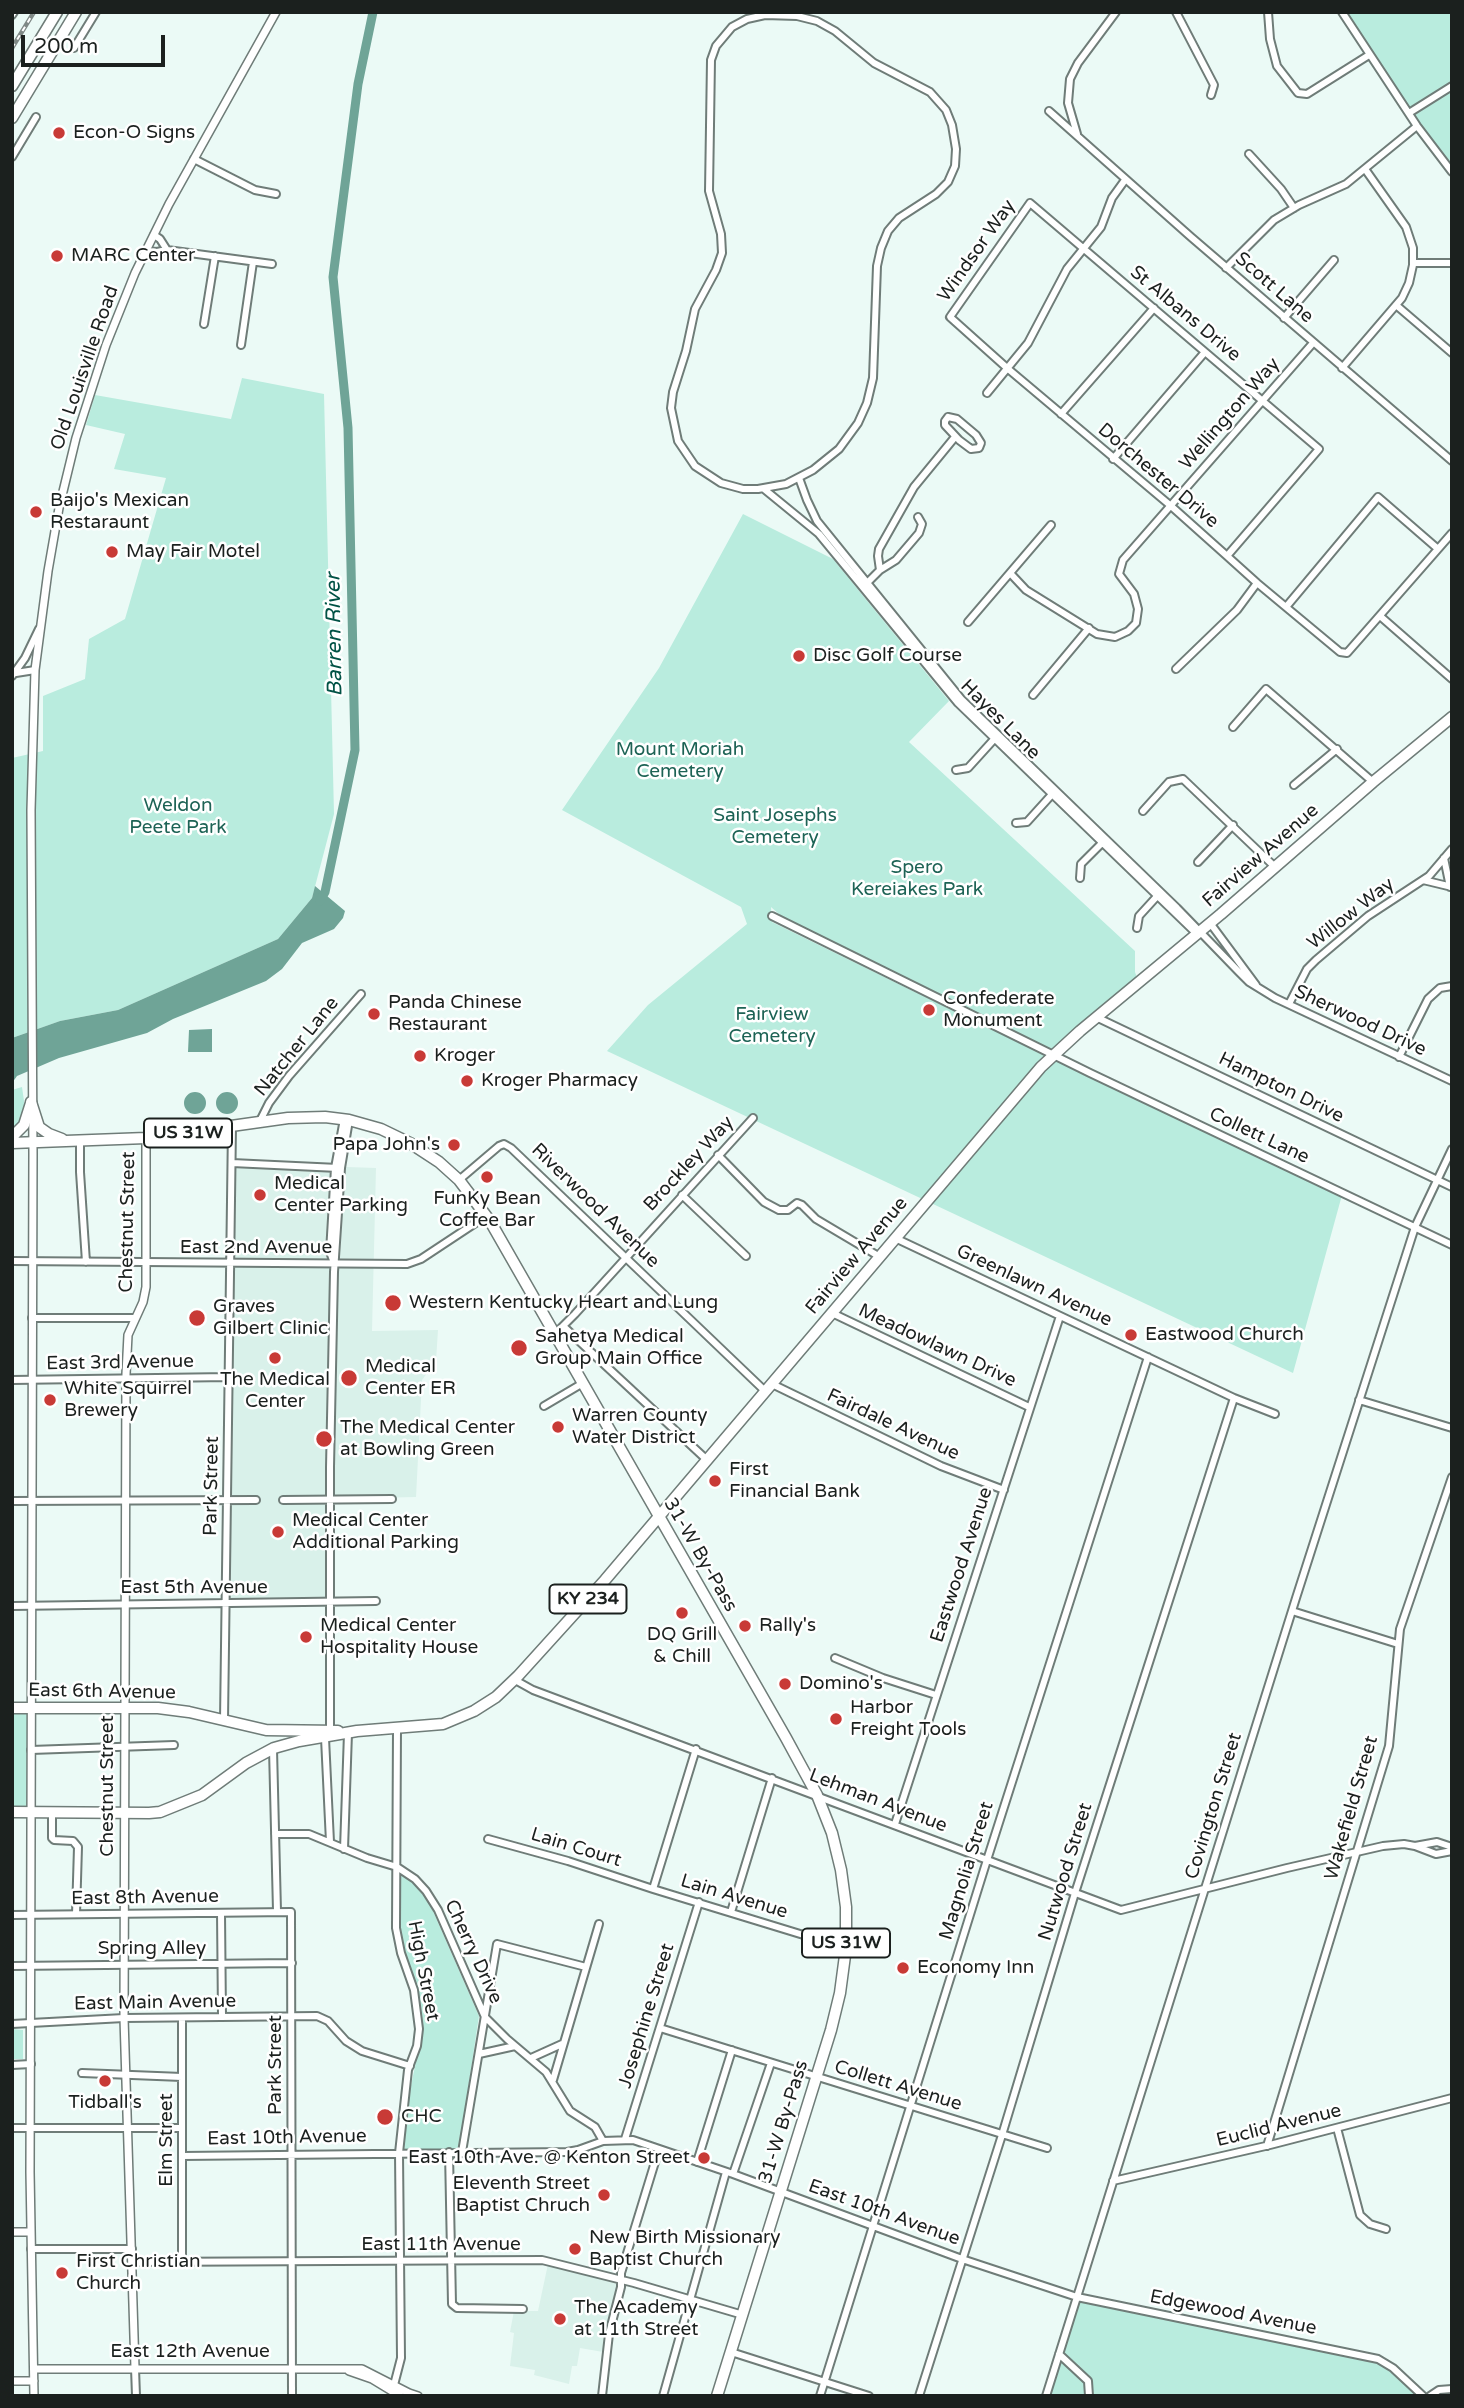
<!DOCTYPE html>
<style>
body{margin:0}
#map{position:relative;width:1464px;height:2408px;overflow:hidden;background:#ebfaf6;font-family:"Varela Round",sans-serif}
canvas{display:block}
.frame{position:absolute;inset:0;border:14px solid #1b201e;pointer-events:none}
.scale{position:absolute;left:21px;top:35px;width:144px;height:32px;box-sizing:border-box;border:4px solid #1b201e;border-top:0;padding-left:9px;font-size:21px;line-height:24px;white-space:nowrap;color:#1b201e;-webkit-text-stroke:5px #fff;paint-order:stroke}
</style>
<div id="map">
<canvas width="1464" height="2408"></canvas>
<div class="frame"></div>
<div class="scale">200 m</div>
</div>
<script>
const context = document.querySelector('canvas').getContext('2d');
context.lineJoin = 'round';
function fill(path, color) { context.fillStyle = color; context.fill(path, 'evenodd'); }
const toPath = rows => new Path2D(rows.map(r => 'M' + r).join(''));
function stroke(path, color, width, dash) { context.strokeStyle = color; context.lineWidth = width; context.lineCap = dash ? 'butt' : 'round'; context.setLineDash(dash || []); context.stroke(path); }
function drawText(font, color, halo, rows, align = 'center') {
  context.font = font + ' "Varela Round",sans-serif'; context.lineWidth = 5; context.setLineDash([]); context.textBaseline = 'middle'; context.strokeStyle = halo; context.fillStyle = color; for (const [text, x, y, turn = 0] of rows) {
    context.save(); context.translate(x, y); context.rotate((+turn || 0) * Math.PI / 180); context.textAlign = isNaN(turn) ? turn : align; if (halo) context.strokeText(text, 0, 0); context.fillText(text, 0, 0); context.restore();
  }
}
fill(toPath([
 [232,1163,376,1168,372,1331,438,1330,436,1361,422,1380,416,1497,330,1499,330,1602,225,1604],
 [548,2264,618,2282,603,2337,603,2352,580,2348,577,2366,572,2366,569,2384,534,2375,535,2370,510,2366,514,2333,510,2332,514,2311,538,2311]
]), '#d9f1ea');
fill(toPath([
 [1344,12,1452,12,1452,173],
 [242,378,324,394,334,814,312,898,278,939,118,1010,60,1021,12,1038,12,758,43,751,43,696,85,679,89,639,125,619,166,478,114,469,125,434,86,425,95,395,231,419],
 [743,514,833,559,949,701,909,742,1135,951,1135,972,1139,983,1054,1055,780,915,771,907,772,922,968,1018,1342,1195,1293,1373,607,1051,648,1005,747,924,741,907,562,810,659,668],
 [22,1087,25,1108,22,1124,12,1134,12,1090],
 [12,1708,31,1708,31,1812,12,1812],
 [400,1874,403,1874,420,1890,429,1902,479,2016,459,2149,406,2150,403,2147,407,2105,421,2037,421,2014,417,1989,401,1943,398,1920],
 [12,2029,23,2030,23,2059,12,2059],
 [1077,2297,1386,2363,1421,2396,1046,2396]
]), '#b9ecde');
fill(toPath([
 [315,886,345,911,343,918,334,929,302,943,282,969,266,981,173,1019,147,1033,59,1058,17,1076,12,1083,12,1038,60,1021,118,1010,278,939,312,898],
 [212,1029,212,1052,188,1052,189,1030],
 '216 1103a11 11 0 1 1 22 0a11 11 0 1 1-22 0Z',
 '184 1103a11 11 0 1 1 22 0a11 11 0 1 1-22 0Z'
]), '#6fa497');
stroke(toPath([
 [320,901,325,892,355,750,348,428,333,277,358,84,373,12]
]), '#6fa497', 9);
const minor = toPath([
 [1176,12,1214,85,1211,95],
 [1268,12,1270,39,1277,66,1298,93,1307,94,1369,55],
 [1342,12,1417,126,1452,172],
 [12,15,14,12],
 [765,15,797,16,817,21,835,31,874,63,930,92,946,110,952,125,956,149,955,166,948,182,936,194,899,218,888,231,881,248,877,266,873,378,867,403,858,423,839,449,813,470,786,484,758,489,743,489,721,483,695,466,678,441,671,408,673,392,686,351,695,309,716,270,722,253,721,234,709,191,711,60,716,46,732,27,747,19,765,15],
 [74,48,96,12],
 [1049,111,1191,237,1452,461],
 [1409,113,1452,86],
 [1077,134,1068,103,1070,79,1078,63,1116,12],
 [1249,154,1281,189,1294,208],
 [12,157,36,117],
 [194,159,255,190,276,194],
 [154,235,160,239,167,250,272,264],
 [146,251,157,252,167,250],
 [1413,263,1452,263],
 [1226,268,1274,220,1299,205,1346,184,1417,126],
 [1396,305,1452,353],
 [1284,318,1334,260],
 [204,324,215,256],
 [241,345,253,262],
 [1342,368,1402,298,1409,283,1413,265,1413,248,1406,227,1365,169],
 [987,393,1028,343,1067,269,1101,227,1112,198,1125,180],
 [1061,414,1154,308],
 [948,417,957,419,976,435,981,443,979,448,971,449,959,440,945,425,945,421,948,417],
 [1113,459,1205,352],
 [799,478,807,500,817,521,961,699,1177,908,1239,972,1249,982,1275,998,1452,1081],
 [764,489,819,534,958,703,1197,934],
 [1227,556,1319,449,1030,203,950,317,1007,368,1171,506,1227,556,1257,583,1340,652,1347,653,1452,533],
 [880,570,896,560,919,533,922,524,918,517],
 [1010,573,1026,590,1097,634,1115,637,1128,631,1136,623,1138,609,1134,594,1119,574,1123,560,1313,343],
 [867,583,880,570,878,556,879,549,914,487,955,437],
 [1286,607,1378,497,1438,549],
 [1380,616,1452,679],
 [968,622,1051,525],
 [1176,669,1237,610,1257,583],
 [16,673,35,670],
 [12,676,25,658,39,629],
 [1033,695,1089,628],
 [1233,727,1266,689,1373,782],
 [956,770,968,768,997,736],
 [1294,785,1337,749],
 [1143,811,1169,782,1183,779,1275,867],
 [1016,823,1027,822,1055,791],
 [1444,858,1450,887],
 [1198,862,1233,825],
 [1080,878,1081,864,1105,840],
 [1423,880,1452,887],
 [772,916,1090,1073,1452,1245],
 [1210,923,1256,985],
 [1137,928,1139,916,1160,893],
 [1289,1004,1307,969,1316,960,1368,916,1429,876,1452,849],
 [1096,1017,1452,1187],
 [1399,1057,1428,999,1440,988,1452,986],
 [260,1121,269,1103,289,1076,361,994],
 [80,1141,80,1172,86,1262],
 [718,1155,764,1202,779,1210,788,1210,797,1203,802,1205,816,1219,880,1257],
 [232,1163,338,1168],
 [459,1180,499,1146,504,1144,511,1148,765,1391],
 [682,1195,746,1256],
 [895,1238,1234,1398,1275,1414],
 [12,1261,407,1264,421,1259,486,1216],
 [334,1263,330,1252,335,1168,344,1119],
 [832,1313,1029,1407],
 [32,1318,135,1318],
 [563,1326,707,1460],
 [555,1334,575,1314,753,1118],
 [12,1380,229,1377],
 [772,1384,941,1466,1004,1490],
 [1359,1400,1452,1428],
 [544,1406,583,1383],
 [283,1500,392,1499],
 [12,1501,256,1500],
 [12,1606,376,1601],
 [1292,1611,1398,1644],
 [835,1658,883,1678,936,1695],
 [515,1680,533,1690,1121,1910,1287,1868,1383,1846,1404,1844,1415,1846,1436,1854,1452,1851],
 [224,1720,232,1126],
 [330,1731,330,1467,334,1272,341,1168,349,1120],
 [325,1738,330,1842],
 [273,1749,277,1911],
 [31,1750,174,1745],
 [52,1812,52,1838,54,1840,73,1841,78,1847,76,1914],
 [895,1824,1060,1316],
 [275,1834,309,1834,367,1858,397,1867,415,1879,426,1891,438,1910,485,2017,507,2039,546,2072,570,2111,595,2127,603,2141],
 [488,1839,568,1861,653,1889,846,1948],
 [1415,1846,1437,1842,1452,1847],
 [344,1849,348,1733],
 [653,1889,696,1749],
 [731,1912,772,1778],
 [221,1913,222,2017],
 [12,1915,291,1912,292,2396],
 [12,1966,292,1963],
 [182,2018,182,2262],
 [12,2024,124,2018,317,2016,328,2021,346,2041,362,2051,410,2066],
 [660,2028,1047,2148],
 [479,2054,515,2046],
 [531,2058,562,2044],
 [12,2065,31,2064],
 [82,2073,182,2077],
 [553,2080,599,1924],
 [12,2128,182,2128],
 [1337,2128,1360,2215,1370,2224,1386,2229],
 [625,2139,699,1902],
 [1267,2146,1389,1746,1400,1629,1452,1477],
 [449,2152,452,2304,457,2308,523,2309],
 [462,2152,497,1944,586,1967],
 [182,2156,567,2152,578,2150,603,2141,633,2140,733,2174,962,2259,1077,2297,1378,2359,1393,2368,1423,2396],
 [697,2162,732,2050],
 [733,2174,771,2063],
 [1113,2181,1270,2145,1452,2098],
 [31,2249,132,2249],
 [133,2262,542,2260,634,2283,743,2315],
 [731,2352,869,2396],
 [1059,2354,1088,2381,1089,2396],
 [135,2368,136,2396],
 [394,2385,401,2358,399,2153,408,2070,417,2046,419,2029,414,1990,401,1953,396,1928,397,1729],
 [602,2396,609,2334,621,2287,621,2273,659,2149],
 [663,2396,726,2172],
 [820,2396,987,1860,1148,1357],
 [919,2396,1002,2135,1075,1893,1234,1398],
 [1046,2396,1296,1598,1415,1227,1452,1149],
 [1430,2396,1439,2390,1452,2389]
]);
const tertiary = toPath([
 [12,2232,31,2232],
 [135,2368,124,2018,126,1374,128,1335,143,1302,146,1287,146,1138],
 [34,2369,362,2369,409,2393,418,2396],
 [349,2371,372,2379,400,2396],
 [12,2381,34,2381],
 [34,2396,30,2172,33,1154,31,810,35,670,48,571,59,508,76,438,106,345,135,273,169,204,276,12]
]);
const primary = toPath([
 [12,86,57,12],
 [12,118,76,12],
 [31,1102,39,1127,49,1134,62,1139],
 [12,1137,24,1125,31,1103],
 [12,1143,146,1138,288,1118,325,1117,349,1120,381,1129,410,1143,439,1162,459,1180,490,1221,786,1738,817,1795,832,1833,841,1870,846,1907,846,1948,840,1993,831,2030,717,2396],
 [12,1708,158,1708,189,1712,266,1730,338,1731],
 [12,1812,149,1813,160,1812,202,1795,246,1763,274,1748,299,1741,357,1731,443,1724,474,1711,496,1697,518,1676,605,1580,1041,1067,1080,1031,1221,914,1373,782,1452,717]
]);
stroke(minor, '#6f7c78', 10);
stroke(tertiary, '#6f7c78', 10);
stroke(primary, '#6f7c78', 13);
stroke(minor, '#fff', 6);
stroke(tertiary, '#fff', 7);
stroke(primary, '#fff', 10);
const rail = toPath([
 [12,48,34,12]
]);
stroke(rail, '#7f8986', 4.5);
stroke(rail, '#fff', 2, [5]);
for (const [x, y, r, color] of [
 [59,133,7,"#c83a36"],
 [57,256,7,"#c83a36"],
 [36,512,7,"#c83a36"],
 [112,552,7,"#c83a36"],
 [799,656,7,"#c83a36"],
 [929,1010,7,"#c83a36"],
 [374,1014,7,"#c83a36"],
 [420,1056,7,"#c83a36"],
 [467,1081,7,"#c83a36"],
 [454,1145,7,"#c83a36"],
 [487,1177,7,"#c83a36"],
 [260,1195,7,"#c83a36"],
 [393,1303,9,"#c83a36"],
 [197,1318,9,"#c83a36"],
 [1131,1335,7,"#c83a36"],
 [519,1348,9,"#c83a36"],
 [275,1358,7,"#c83a36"],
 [349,1378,9,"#c83a36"],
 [50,1400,7,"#c83a36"],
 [558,1427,7,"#c83a36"],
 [324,1439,9,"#c83a36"],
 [715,1481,7,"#c83a36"],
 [278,1532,7,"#c83a36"],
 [682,1613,7,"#c83a36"],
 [745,1626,7,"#c83a36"],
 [306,1637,7,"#c83a36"],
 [785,1684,7,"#c83a36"],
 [836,1719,7,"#c83a36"],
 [903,1968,7,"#c83a36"],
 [105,2081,7,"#c83a36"],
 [385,2117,9,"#c83a36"],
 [704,2158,7,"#c83a36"],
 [604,2195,7,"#c83a36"],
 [575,2249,7,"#c83a36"],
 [62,2273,7,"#c83a36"],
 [560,2319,7,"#c83a36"]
]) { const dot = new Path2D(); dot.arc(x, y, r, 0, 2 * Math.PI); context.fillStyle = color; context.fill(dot); stroke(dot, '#fff', 2.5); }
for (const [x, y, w] of [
 [188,1133,88],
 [588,1599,77],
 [846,1943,88]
]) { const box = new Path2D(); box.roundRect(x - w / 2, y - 14.5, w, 29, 5); context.fillStyle = '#fff'; context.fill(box); stroke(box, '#1b201e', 2); }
drawText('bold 18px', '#1b201e', null, [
 ["US 31W",188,1133],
 ["KY 234",588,1599],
 ["US 31W",846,1943]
]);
drawText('19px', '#1b201e', '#fff', [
 ["Econ-O Signs",73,133],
 ["MARC Center",71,256],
 ["Baijo's Mexican",50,501],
 ["Restaraunt",50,523],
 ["May Fair Motel",126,552],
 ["Disc Golf Course",813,656],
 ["Confederate",943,999],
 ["Monument",943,1021],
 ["Panda Chinese",388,1003],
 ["Restaurant",388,1025],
 ["Kroger",434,1056],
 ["Kroger Pharmacy",481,1081],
 ["Papa John's",440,1145,"right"],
 ["Medical",274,1184],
 ["Center Parking",274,1206],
 ["FunKy Bean",487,1199,"center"],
 ["Coffee Bar",487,1221,"center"],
 ["Western Kentucky Heart and Lung",409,1303],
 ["Graves",213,1307],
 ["Gilbert Clinic",213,1329],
 ["Eastwood Church",1145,1335],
 ["Sahetya Medical",535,1337],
 ["Group Main Office",535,1359],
 ["Medical",365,1367],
 ["Center ER",365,1389],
 ["The Medical",275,1380,"center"],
 ["Center",275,1402,"center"],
 ["White Squirrel",64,1389],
 ["Brewery",64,1411],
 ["Warren County",572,1416],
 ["Water District",572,1438],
 ["The Medical Center",340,1428],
 ["at Bowling Green",340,1450],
 ["First",729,1470],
 ["Financial Bank",729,1492],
 ["Medical Center",292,1521],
 ["Additional Parking",292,1543],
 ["Medical Center",320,1626],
 ["Hospitality House",320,1648],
 ["Rally's",759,1626],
 ["DQ Grill",682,1635,"center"],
 ["& Chill",682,1657,"center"],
 ["Domino's",799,1684],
 ["Harbor",850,1708],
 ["Freight Tools",850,1730],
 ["Economy Inn",917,1968],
 ["Tidball's",105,2103,"center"],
 ["CHC",401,2117],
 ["East 10th Ave. @ Kenton Street",690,2158,"right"],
 ["Eleventh Street",590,2184,"right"],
 ["Baptist Chruch",590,2206,"right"],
 ["New Birth Missionary",589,2238],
 ["Baptist Church",589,2260],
 ["First Christian",76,2262],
 ["Church",76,2284],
 ["The Academy",574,2308],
 ["at 11th Street",574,2330]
], 'left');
drawText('19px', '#1b201e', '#fff', [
 ["Windsor Way",977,251,-55],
 ["Scott Lane",1274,288,41],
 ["St Albans Drive",1185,314,40],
 ["Old Louisville Road",85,368,-71],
 ["Wellington Way",1230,414,-49],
 ["Dorchester Drive",1158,476,40],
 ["Hayes Lane",1000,720,45],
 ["Fairview Avenue",1261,856,-41],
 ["Willow Way",1351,914,-38],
 ["Sherwood Drive",1360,1021,25],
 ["Natcher Lane",297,1047,-51],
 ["Hampton Drive",1281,1088,26],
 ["Collett Lane",1259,1136,25],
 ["Brockley Way",689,1164,-47],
 ["Riverwood Avenue",595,1206,44],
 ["Chestnut Street",128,1222,-89],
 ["East 2nd Avenue",256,1248],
 ["Fairview Avenue",857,1256,-50],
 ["Greenlawn Avenue",1034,1286,25],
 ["Meadowlawn Drive",937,1346,25],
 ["East 3rd Avenue",120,1363,-1],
 ["Fairdale Avenue",893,1425,25],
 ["Park Street",212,1486,-89],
 ["31-W By-Pass",700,1555,60],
 ["Eastwood Avenue",962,1565,-72],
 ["East 5th Avenue",194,1588],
 ["East 6th Avenue",102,1692,1],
 ["Chestnut Street",108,1786,-90],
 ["Lehman Avenue",878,1801,21],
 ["Covington Street",1214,1806,-73],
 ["Wakefield Street",1352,1808,-74],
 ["Lain Court",576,1848,17],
 ["Magnolia Street",967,1871,-73],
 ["Nutwood Street",1066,1872,-73],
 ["Lain Avenue",734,1897,17],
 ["East 8th Avenue",145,1898,-1],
 ["Spring Alley",152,1949],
 ["Cherry Drive",473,1952,65],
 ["High Street",423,1971,79],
 ["East Main Avenue",155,2003,-1],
 ["Josephine Street",647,2016,-73],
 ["Park Street",276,2065,-90],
 ["Collett Avenue",898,2086,17],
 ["31-W By-Pass",784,2122,-73],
 ["Euclid Avenue",1279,2126,-14],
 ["East 10th Avenue",287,2138,-1],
 ["Elm Street",167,2140,-90],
 ["East 10th Avenue",884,2213,20],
 ["East 11th Avenue",441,2245],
 ["Edgewood Avenue",1233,2313,11],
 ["East 12th Avenue",190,2352]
]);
drawText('19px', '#1d6355', '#fff', [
 ["Mount Moriah",680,750],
 ["Cemetery",680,772],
 ["Weldon",178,806],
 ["Peete Park",178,828],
 ["Saint Josephs",775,816],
 ["Cemetery",775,838],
 ["Spero",917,868],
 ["Kereiakes Park",917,890],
 ["Fairview",772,1015],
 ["Cemetery",772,1037]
]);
drawText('italic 21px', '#015245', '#fff', [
 ["Barren River",335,635,-91]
]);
</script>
